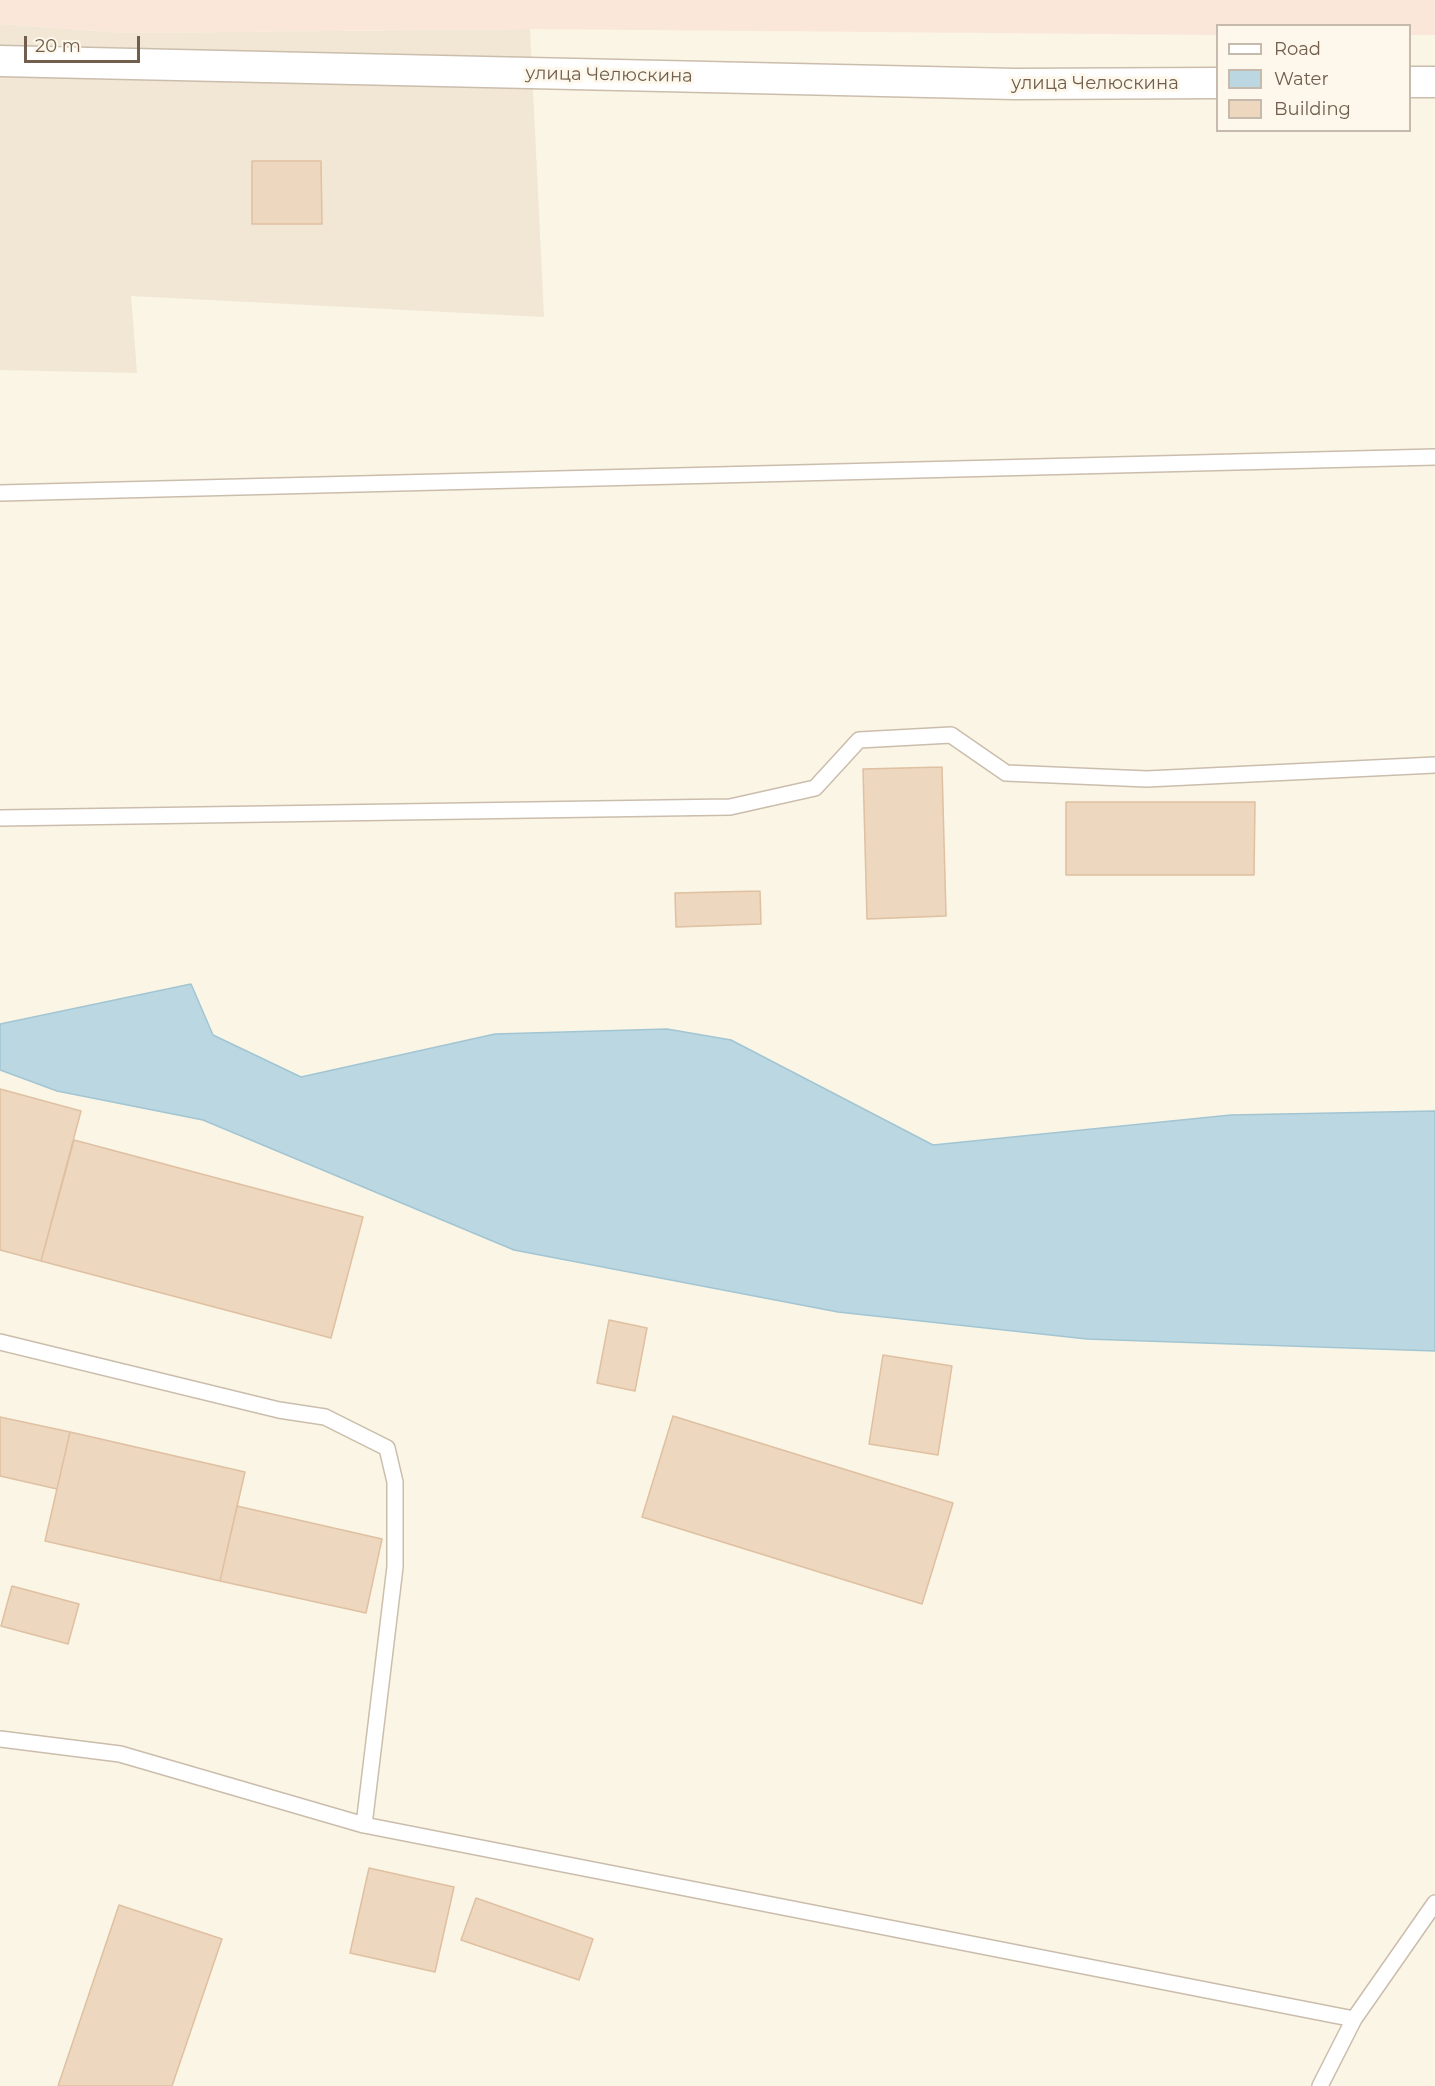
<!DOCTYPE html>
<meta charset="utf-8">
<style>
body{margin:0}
#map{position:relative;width:1435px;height:2086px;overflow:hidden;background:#faf5e5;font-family:Montserrat,sans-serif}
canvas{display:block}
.legend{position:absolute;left:1216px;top:24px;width:195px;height:108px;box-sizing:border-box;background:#fdf8eb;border:2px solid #c5baab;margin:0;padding:8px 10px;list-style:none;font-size:18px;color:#715e4c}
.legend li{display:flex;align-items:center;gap:12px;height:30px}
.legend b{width:30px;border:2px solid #c5baab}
.scale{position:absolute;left:24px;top:36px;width:116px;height:27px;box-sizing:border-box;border:3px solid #715e4c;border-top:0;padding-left:8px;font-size:18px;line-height:21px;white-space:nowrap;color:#715e4c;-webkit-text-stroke:4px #fdf8eb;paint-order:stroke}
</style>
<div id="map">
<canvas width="1435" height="2086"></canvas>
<ul class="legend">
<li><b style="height:8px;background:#fff"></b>Road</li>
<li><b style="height:16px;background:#bbd8e2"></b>Water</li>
<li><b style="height:16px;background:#eed7bf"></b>Building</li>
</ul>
<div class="scale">20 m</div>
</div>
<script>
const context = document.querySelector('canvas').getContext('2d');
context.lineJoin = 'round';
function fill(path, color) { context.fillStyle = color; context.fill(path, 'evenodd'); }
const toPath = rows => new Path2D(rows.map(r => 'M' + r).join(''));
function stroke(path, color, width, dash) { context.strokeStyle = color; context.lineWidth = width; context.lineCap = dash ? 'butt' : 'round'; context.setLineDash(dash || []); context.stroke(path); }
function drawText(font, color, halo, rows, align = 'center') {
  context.font = font + ' Montserrat,sans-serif'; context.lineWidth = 6; context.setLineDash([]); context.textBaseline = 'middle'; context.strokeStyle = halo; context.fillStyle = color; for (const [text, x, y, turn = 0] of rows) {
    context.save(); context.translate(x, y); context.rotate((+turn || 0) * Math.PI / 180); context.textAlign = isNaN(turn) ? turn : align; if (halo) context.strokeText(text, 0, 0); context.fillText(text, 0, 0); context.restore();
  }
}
fill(toPath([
 [0,24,126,33,530,29,544,317,131,296,137,373,0,370]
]), '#f1e7d4');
fill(toPath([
 [0,0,1435,0,1435,35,1410,35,1410,26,1218,26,1217,35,530,29,126,33,0,24]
]), '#fae7da');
const water = toPath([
 [191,984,213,1035,301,1077,495,1034,667,1029,731,1040,933,1145,1231,1115,1435,1111,1435,1351,1087,1339,838,1312,514,1250,203,1120,57,1091,0,1070,0,1024,191,984]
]);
fill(water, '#bbd8e2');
stroke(water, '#a2c5d3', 1.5);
const building = toPath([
 [252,161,321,161,322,224,252,224,252,161],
 [942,767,946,916,867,919,863,769,942,767],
 [1066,802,1255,802,1254,875,1066,875,1066,802],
 [760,891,761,924,676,927,675,893,760,891],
 [0,1089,81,1111,41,1261,0,1250,0,1089],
 [74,1140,363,1217,331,1338,41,1261,74,1140],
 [609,1320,647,1328,635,1391,597,1383,609,1320],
 [883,1355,952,1366,938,1455,869,1444,883,1355],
 [673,1416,953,1503,922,1604,642,1517,673,1416],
 [0,1417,70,1432,57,1489,0,1476,0,1417],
 [70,1432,245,1472,220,1581,45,1541,70,1432],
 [237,1506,382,1539,366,1613,220,1581,237,1506],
 [12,1586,79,1604,68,1644,1,1626,12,1586],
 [369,1868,454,1887,435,1972,350,1953,369,1868],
 [476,1898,593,1939,579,1980,461,1940,476,1898],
 [119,1905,222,1939,172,2086,58,2086,119,1905]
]);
fill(building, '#eed7bf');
stroke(building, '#dfc0a1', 1.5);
const lane = toPath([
 [0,493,1435,457],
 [0,818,730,807,815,788,859,740,951,735,1006,773,1147,779,1435,765],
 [0,1342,279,1410,325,1417,387,1448,395,1482,395,1567,364,1825],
 [0,1739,120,1754,364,1825,1354,2019],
 [1320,2086,1354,2019,1435,1903]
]);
const street = toPath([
 [0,61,1015,84,1218,83],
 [1410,82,1435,82]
]);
stroke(lane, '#cbbdac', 18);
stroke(street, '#cbbdac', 33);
stroke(lane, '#fff', 15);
stroke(street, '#fff', 30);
drawText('18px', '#715e4c', '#fdf8eb', [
 ["улица Челюскина",609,75,1],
 ["улица Челюскина",1095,84]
]);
</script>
